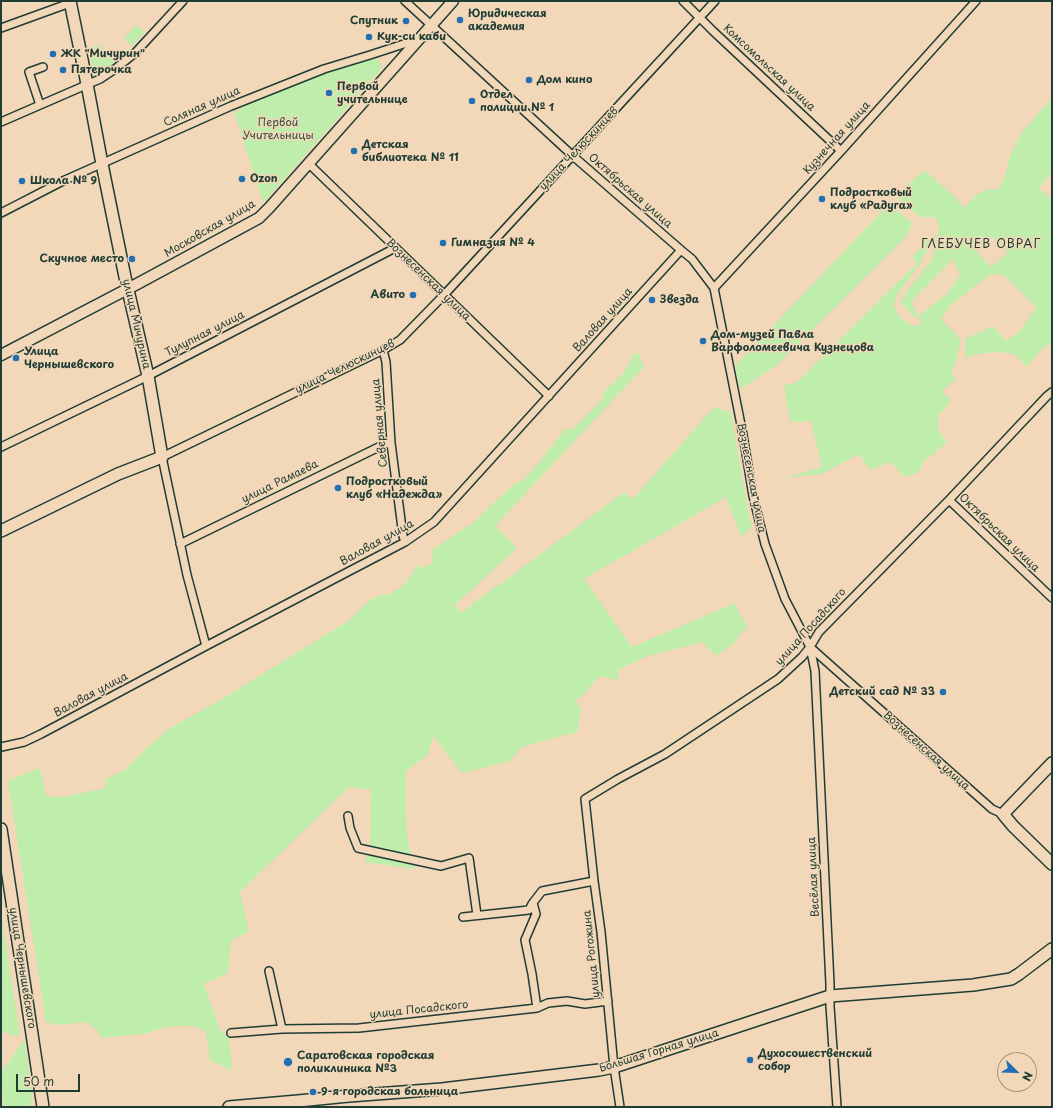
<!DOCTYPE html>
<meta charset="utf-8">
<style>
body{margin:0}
#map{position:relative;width:1053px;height:1108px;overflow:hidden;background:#f3d7b9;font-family:"Playpen Sans",sans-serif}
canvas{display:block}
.frame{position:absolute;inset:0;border:2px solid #1f3d34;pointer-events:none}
.north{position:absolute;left:997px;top:1052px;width:40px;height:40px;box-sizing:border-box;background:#f3d7b9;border:1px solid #9e9984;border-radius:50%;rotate:113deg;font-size:11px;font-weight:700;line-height:16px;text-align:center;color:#1f3d34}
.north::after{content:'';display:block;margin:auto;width:14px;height:18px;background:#1f6fb2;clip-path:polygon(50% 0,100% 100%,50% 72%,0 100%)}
.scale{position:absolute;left:16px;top:1074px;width:64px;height:18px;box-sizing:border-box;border:2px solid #1f3d34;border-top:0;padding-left:5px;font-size:12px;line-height:14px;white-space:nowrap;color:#1f3d34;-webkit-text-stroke:3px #f3d7b9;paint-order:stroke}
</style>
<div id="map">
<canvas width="1053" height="1108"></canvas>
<div class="frame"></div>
<div class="north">N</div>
<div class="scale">50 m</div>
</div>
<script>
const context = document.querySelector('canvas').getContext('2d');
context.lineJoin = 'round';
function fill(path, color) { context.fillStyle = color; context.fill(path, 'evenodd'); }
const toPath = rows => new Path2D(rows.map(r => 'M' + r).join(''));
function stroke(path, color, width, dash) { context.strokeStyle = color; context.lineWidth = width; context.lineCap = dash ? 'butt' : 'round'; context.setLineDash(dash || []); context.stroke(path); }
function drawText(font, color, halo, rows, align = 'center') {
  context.font = font + ' "Playpen Sans",sans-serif'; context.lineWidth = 3; context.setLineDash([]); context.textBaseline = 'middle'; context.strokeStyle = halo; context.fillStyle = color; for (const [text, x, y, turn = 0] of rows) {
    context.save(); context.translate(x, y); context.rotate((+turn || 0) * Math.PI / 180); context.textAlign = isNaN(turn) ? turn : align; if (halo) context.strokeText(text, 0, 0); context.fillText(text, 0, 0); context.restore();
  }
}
fill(toPath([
 [136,25,144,32,132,46,124,39],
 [100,45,105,51,111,51,119,61,111,68,103,73,96,72,93,68,89,48],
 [376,58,380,62,382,68,263,203,234,112,241,110,242,104,326,72],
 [1052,98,1052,172,1039,188,1052,199,1052,342,1041,350,1027,367,1014,354,997,352,979,354,966,358,965,339,993,326,1006,341,1020,331,1036,308,1013,284,1003,275,991,274,951,305,941,319,961,340,956,361,951,372,956,379,942,391,951,401,938,416,938,430,947,443,925,460,918,473,904,477,891,462,870,470,859,454,822,474,783,478,822,467,811,421,790,422,784,385,796,383,917,263,912,257,930,238,927,250,921,262,896,296,894,306,900,318,913,326,922,324,918,316,915,318,901,303,905,294,933,258,939,225,935,217,920,217,907,207,896,196,924,170,954,196,964,208,975,196,988,189,999,189,1004,179,1011,153,1023,131],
 [992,237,1008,253,991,267,974,248],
 [953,259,960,275,947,294,918,316,911,302],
 [889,204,912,223,907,236,778,364,752,382,740,389,735,366],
 [639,353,644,367,495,526,517,548,455,605,461,613,495,587,499,585,624,492,633,499,714,407,731,413,745,495,752,527,741,537,726,497,584,579,632,647,735,603,740,615,748,625,732,645,716,656,702,642,645,657,618,670,618,680,600,676,581,697,575,701,581,709,577,733,568,734,522,747,510,761,462,773,433,736,428,755,406,771,406,815,407,837,415,869,365,862,370,844,371,790,349,787,240,892,249,931,231,941,228,973,204,984,221,1032,229,1036,232,1071,210,1060,206,1032,194,1026,179,1026,162,1028,145,1034,101,1038,98,1031,86,1022,57,1025,46,1022,8,782,16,777,40,768,46,796,63,797,105,788,106,779,125,770,148,747,170,728,222,699,348,621,370,600,385,593,387,596,403,586,418,565,422,568,433,563,432,550,474,522,515,483,523,480,533,470,565,429,574,428,604,398,602,393,623,374,634,354],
 [1,915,20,1034,16,1037,7,1032,1,1033],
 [24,1040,25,1042,32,1097,30,1107,4,1107,1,1082,2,1071]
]), '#bfedab');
const minor = toPath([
 [405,1,573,156,681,250,692,259,714,288,743,435,753,496,765,544,785,599,810,647,992,809,1003,814],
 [683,1,713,31,841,151],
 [1,28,70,3],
 [40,105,29,72,43,67],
 [1,122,100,79,115,69,135,53,183,1],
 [308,163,549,396],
 [1,213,65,180,231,106,324,69,370,55,419,39],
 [714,288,841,151,976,1],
 [383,350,386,362,391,443,403,536,405,542],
 [1,447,148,376,395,248],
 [949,500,1052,598],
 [180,544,385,444,391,443],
 [206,646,187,575,162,457,383,350,400,340,444,295,715,1],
 [810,647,815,671,830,984,830,1006,837,1107],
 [1,747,24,742,41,734,206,646,405,542,434,522,681,250],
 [348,816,350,828,358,848,441,866,469,858,477,915],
 [533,903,536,914,525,940,532,974,537,1008],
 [463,917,529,910,532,904,542,891,594,881],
 [269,971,282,1029],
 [231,1033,282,1029,359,1028,537,1008,548,1003,567,1001,585,1004,608,1001],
 [620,1107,614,1067,601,932,594,881,585,799,618,779,665,754,778,679,802,657,810,647,819,632,949,500,1047,396,1052,392]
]);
const secondary = toPath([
 [1,355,137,284,259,218,269,208,453,1]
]);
const primary = toPath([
 [1,531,118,474,162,457,148,376,125,277,102,164,87,84,70,1],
 [1052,763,1003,814,1013,826,1052,864],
 [1,829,43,1107],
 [229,1107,298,1101,349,1096,442,1089,599,1070,614,1067,830,996,973,985,1011,979,1019,974,1052,949]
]);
stroke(minor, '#1f3d34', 10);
stroke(secondary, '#1f3d34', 13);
stroke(primary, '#1f3d34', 14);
stroke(minor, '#f3d7b9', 7);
stroke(secondary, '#f3d7b9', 10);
stroke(primary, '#f3d7b9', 11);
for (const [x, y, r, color] of [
 [460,20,4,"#1f6fb2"],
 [406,21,4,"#1f6fb2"],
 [369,37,4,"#1f6fb2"],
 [53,54,4,"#1f6fb2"],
 [63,70,4,"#1f6fb2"],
 [529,80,4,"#1f6fb2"],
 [329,93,4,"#1f6fb2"],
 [472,101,4,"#1f6fb2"],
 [354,151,4,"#1f6fb2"],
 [242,179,4,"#1f6fb2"],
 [22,181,4,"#1f6fb2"],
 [822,199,4,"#1f6fb2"],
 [443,243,4,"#1f6fb2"],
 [132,259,4,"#1f6fb2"],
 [413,295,4,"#1f6fb2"],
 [652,300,4,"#1f6fb2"],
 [703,341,4,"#1f6fb2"],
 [16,358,4,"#1f6fb2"],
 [338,488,4,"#1f6fb2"],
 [943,692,4,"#1f6fb2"],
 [750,1060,4,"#1f6fb2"],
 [288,1062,5,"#1f6fb2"],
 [313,1092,4,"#1f6fb2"]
]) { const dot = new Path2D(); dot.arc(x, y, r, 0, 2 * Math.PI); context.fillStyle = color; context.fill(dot); stroke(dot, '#f3d7b9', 1.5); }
drawText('bold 11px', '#1f3d34', '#f3d7b9', [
 ["Юридическая",468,14],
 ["академия",468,27],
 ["Спутник",398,21,"right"],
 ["Кук-си каби",377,37],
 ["ЖК \"Мичурин\"",61,54],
 ["Пятерочка",71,70],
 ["Дом кино",537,80],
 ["Первой",337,87],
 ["учительнице",337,100],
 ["Отдел",480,95],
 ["полиции № 1",480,108],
 ["Детская",362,145],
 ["библиотека № 11",362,158],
 ["Ozon",250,179],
 ["Школа № 9",30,181],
 ["Подростковый",830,193],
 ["клуб «Радуга»",830,206],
 ["Гимназия № 4",451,243],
 ["Скучное место",124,259,"right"],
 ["Авито",405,295,"right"],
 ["Звезда",660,300],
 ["Дом-музей Павла",711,335],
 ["Варфоломеевича Кузнецова",711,348],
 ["Улица",24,352],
 ["Чернышевского",24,365],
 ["Подростковый",346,482],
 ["клуб «Надежда»",346,495],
 ["Детский сад № 33",935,692,"right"],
 ["Духосошественский",758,1054],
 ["собор",758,1067],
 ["Саратовская городская",297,1056],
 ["поликлиника №3",297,1069],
 ["9-я городская больница",321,1092]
], 'left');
drawText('11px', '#1f3d34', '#f3d7b9', [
 ["Комсомольская улица",769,68,43],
 ["Соляная улица",202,107,-24],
 ["Кузнечная улица",837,138,-48],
 ["улица Челюскинцев",579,149,-47],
 ["Октябрьская улица",630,191,41],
 ["Московская улица",210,229,-30],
 ["Вознесенская улица",428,280,44],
 ["Валовая улица",603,320,-48],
 ["улица Мичурина",136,324,77],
 ["Тулупная улица",205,334,-27],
 ["улица Челюскинцев",345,367,-26],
 ["Северная улица",380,423,-95],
 ["Вознесенская улица",751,478,79],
 ["улица Рамаева",280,482,-26],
 ["Октябрьская улица",999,533,44],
 ["Валовая улица",377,543,-29],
 ["улица Посадского",811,627,-48],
 ["Валовая улица",91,695,-28],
 ["Вознесенская улица",926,751,42],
 ["Весёлая улица",814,877,-93],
 ["улица Рогожина",592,954,-96],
 ["улица Чернышевского",22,968,81],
 ["улица Посадского",419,1010,-6],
 ["Большая Горная улица",659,1051,-17]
]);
drawText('11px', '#2f4f40', '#f3d7b9', [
 ["Первой",278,123],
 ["Учительницы",278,136]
]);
context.letterSpacing = '1px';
drawText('12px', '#1f3d34', '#f3d7b9', [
 ["ГЛЕБУЧЕВ ОВРАГ",981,245]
]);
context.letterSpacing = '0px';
</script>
